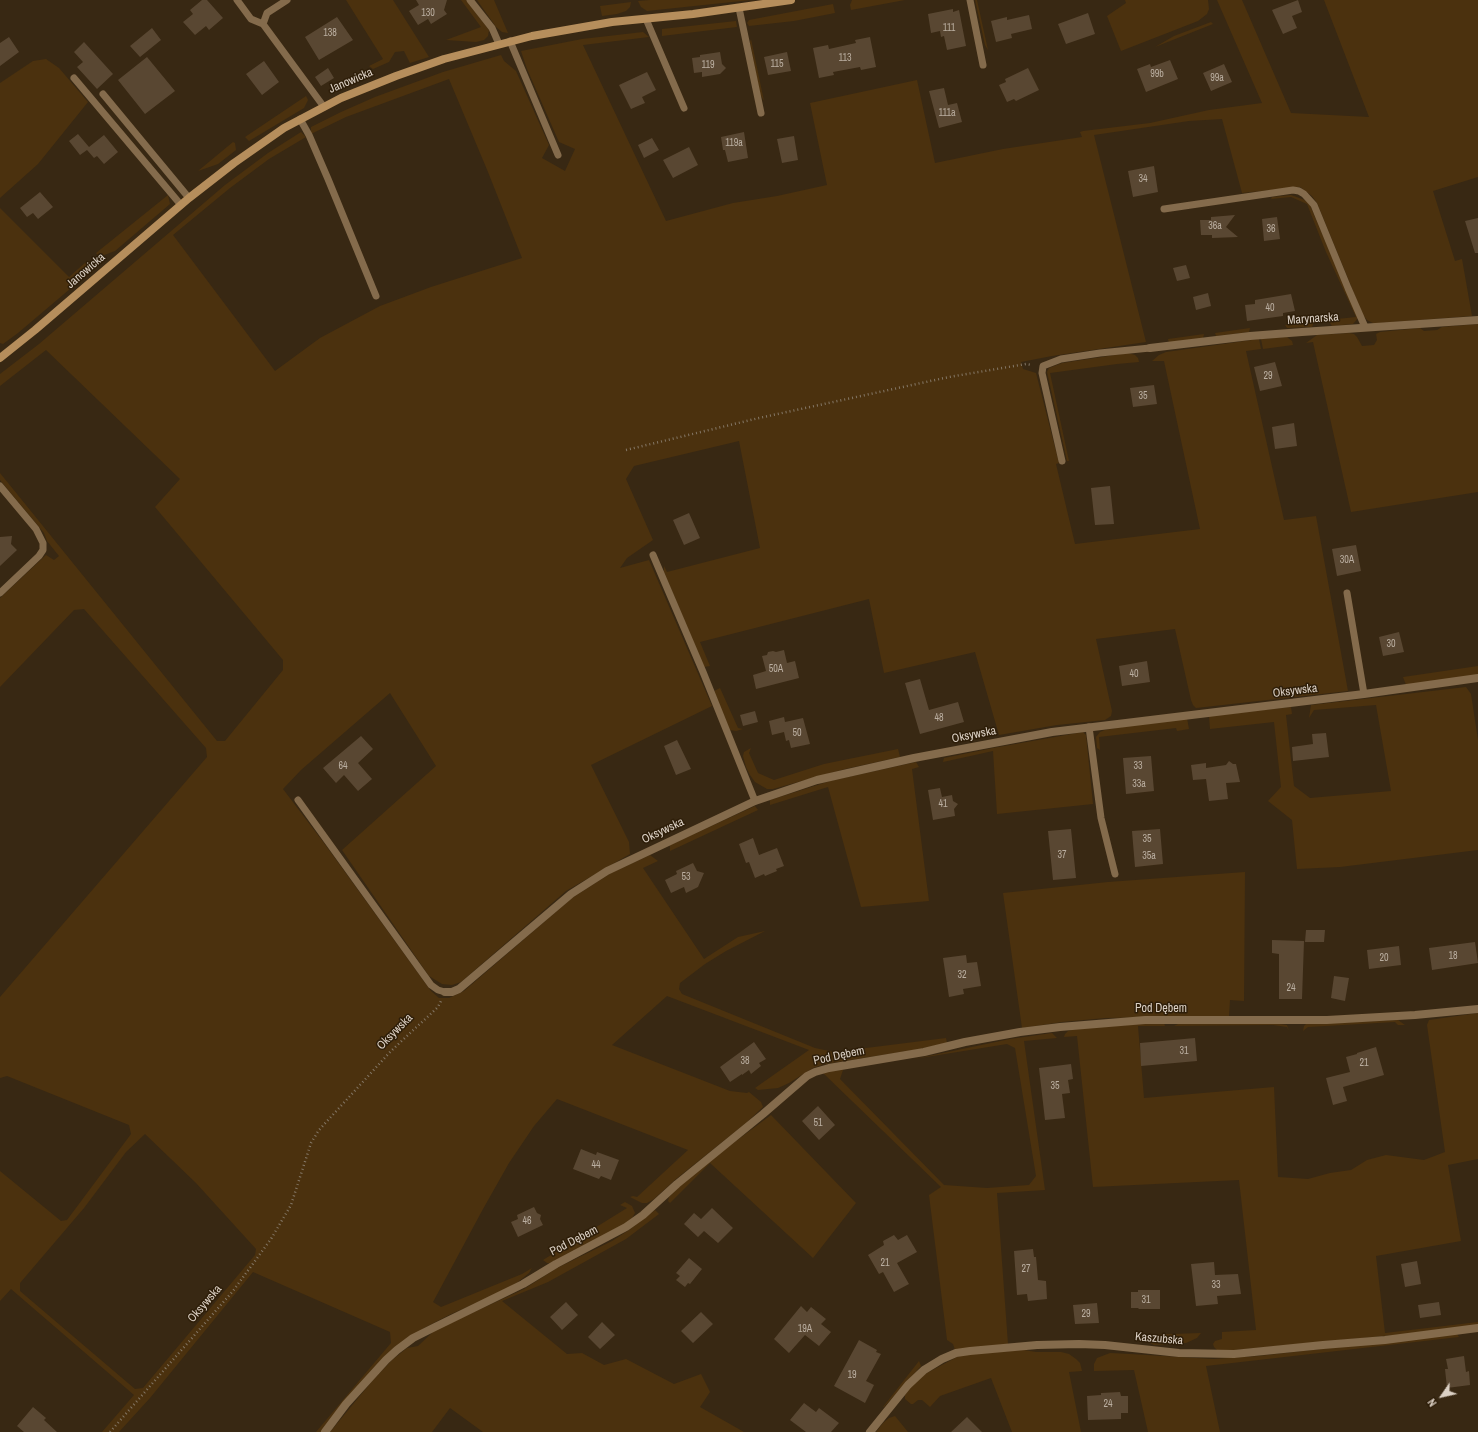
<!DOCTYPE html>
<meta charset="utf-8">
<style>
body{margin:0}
#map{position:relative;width:1478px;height:1432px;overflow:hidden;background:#382813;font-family:"Archivo Narrow",sans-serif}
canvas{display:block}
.north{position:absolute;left:1422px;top:1376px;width:40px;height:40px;-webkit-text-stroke:3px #2e1e09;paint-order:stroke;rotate:236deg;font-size:11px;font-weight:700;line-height:16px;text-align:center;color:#dbd0c4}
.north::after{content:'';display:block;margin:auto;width:14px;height:18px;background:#dbd0c4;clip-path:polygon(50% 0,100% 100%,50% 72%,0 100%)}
</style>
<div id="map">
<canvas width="1478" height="1432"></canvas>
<div class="north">N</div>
</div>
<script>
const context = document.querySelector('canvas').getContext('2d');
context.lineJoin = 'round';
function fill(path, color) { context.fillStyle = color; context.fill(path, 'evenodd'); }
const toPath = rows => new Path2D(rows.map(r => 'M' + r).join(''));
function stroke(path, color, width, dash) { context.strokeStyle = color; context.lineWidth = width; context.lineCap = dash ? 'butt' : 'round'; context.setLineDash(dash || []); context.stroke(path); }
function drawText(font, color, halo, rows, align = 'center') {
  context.font = font + ' "Archivo Narrow",sans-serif'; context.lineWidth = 3; context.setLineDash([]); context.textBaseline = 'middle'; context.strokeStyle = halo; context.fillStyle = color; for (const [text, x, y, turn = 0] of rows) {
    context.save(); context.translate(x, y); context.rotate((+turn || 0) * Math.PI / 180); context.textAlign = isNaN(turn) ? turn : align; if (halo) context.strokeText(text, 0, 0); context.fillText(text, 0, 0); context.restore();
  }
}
fill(toPath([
 [346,0,393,0,429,57,410,63,404,51,395,52,389,62,373,69,369,66,383,59],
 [461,0,466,0,489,30,488,36,484,40,476,42,446,40,481,27],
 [477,0,494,0,508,33,502,32,496,27],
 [650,0,751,0,647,11,641,7,638,1],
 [852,0,905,0,851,10,850,5],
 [975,0,977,0,988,50,985,45],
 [1125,0,1208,0,1209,9,1207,14,1198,21,1121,51,1107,16,1126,3],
 [1217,0,1242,0,1291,113,1369,117,1324,0,1478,0,1478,177,1433,191,1455,261,1462,259,1472,316,1379,323,1373,323,1367,320,1363,315,1317,203,1312,196,1300,187,1242,193,1222,119,1189,121,1094,135,1146,342,1052,356,1021,362,1023,369,1036,373,1059,463,1056,464,1075,544,1200,529,1164,361,1152,361,1159,355,1166,352,1259,339,1261,349,1246,351,1284,520,1316,516,1348,691,1196,708,1193,705,1191,700,1175,629,1096,639,1112,711,1111,716,1105,720,1057,725,999,735,975,652,884,673,869,599,700,642,710,666,704,667,664,572,664,566,667,572,760,548,739,441,634,466,626,479,653,540,627,558,620,568,649,560,712,706,591,765,629,842,630,854,566,891,461,982,452,985,442,984,429,976,342,850,436,766,390,693,301,770,283,789,324,843,431,991,439,998,449,998,464,991,572,898,611,873,650,855,658,861,643,868,704,959,738,937,765,931,726,951,705,964,680,983,679,989,682,994,815,1048,834,1052,946,1038,947,1043,914,1050,825,1064,813,1068,789,1083,778,1088,758,1090,755,1088,809,1050,667,996,612,1045,730,1091,747,1093,749,1092,761,1102,763,1107,746,1123,676,1179,654,1199,647,1203,642,1203,630,1197,633,1196,637,1197,688,1150,557,1099,534,1126,509,1163,483,1209,433,1302,441,1307,522,1274,532,1268,529,1273,518,1282,503,1291,449,1315,424,1328,332,1418,321,1432,316,1432,391,1343,390,1332,253,1272,150,1398,119,1432,102,1432,134,1395,11,1289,0,1301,0,1171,61,1221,67,1220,131,1134,129,1125,7,1076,0,1078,0,997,207,757,206,748,84,609,74,610,0,687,0,598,46,555,54,560,59,556,47,541,44,533,0,480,0,473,217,741,225,741,283,670,283,660,155,507,180,479,46,350,0,386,0,374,39,344,225,185,268,153,301,132,306,137,269,159,230,188,173,235,275,371,320,338,380,306,431,287,522,258,488,172,449,79,346,117,311,134,311,127,341,112,375,97,443,72,501,55,504,61,516,71,549,145,542,158,565,171,575,149,559,142,527,69,521,51,582,39,643,32,649,37,583,45,666,221,733,203,777,196,827,185,810,103,917,80,935,163,1003,149,1082,137,1080,132,1083,131,1150,123,1209,110,1262,103],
 [145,1134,196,1183,256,1249,255,1255,143,1388,135,1389,20,1291,20,1283,84,1208,126,1152],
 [631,2,630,7,626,11,617,14,602,16,600,6],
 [833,4,835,13,794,21,749,26,747,23,749,20],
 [736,21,737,27,662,36,662,29],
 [1211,22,1213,24,1155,47,1174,36],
 [751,39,764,101,760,94,750,42],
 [46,59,59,68,88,102,38,164,0,198,0,83,33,61],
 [306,96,308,100,304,108,249,141,245,137],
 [233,142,235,143,236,150,218,164,198,171],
 [168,195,170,204,115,251,99,257,96,253],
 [1291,195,1305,200,1310,205,1358,318,1353,324,1332,326,1328,320,1356,317,1326,252,1307,204,1291,197,1271,199,1272,197],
 [0,208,69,277,86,262,89,268,87,274,77,283,18,333,3,344,0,343],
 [1314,322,1312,327,1287,328,1285,325],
 [1478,324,1478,492,1351,512,1313,342,1306,343,1317,335,1349,333,1354,334,1357,337,1362,346,1374,345,1377,340,1376,334,1380,332,1420,328,1424,331,1437,330,1442,327],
 [1250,328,1249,332,1216,336,1215,333],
 [1204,334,1203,338,1169,343,1168,339],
 [1287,337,1292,341,1293,345,1263,349,1261,339],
 [1128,353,1135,355,1138,358,1139,362,1117,364,1050,373,1069,461,1067,461,1047,372,1049,368,1062,363],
 [1478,666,1478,675,1406,685,1403,677],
 [1466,687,1471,694,1478,740,1478,850,1340,867,1297,869,1292,820,1268,801,1281,787,1274,722,1210,729,1209,716,1291,707,1292,714,1286,715,1294,786,1310,798,1391,791,1376,705,1314,710,1309,718,1311,705],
 [720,688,738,728,743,729,736,731,730,730,714,691],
 [1187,718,1189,729,1177,731,1176,728,1099,737,1100,750,1097,748,1096,737,1100,732,1105,730,1145,723],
 [1083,732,1086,735,1093,804,997,814,993,751,943,762,944,758,993,748],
 [751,748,749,753,758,773,774,780,824,764,898,749,900,757,845,769,773,789,767,789,755,782,750,775,746,767,743,756,744,752],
 [916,762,919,767,912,769,929,901,861,907,828,787,770,805,770,800,830,781],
 [755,806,758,810,670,851,670,845],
 [1245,872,1244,1001,1230,1000,1229,1016,1105,1018,1062,1022,1022,1028,1003,893,1108,882],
 [1478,1013,1478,1159,1448,1165,1461,1241,1376,1256,1385,1333,1478,1322,1478,1325,1426,1332,1235,1350,1217,1350,1214,1347,1213,1344,1215,1341,1222,1339,1222,1332,1256,1330,1239,1180,1093,1187,1077,1036,1064,1037,1065,1034,1068,1031,1076,1029,1139,1024,1164,1023,1165,1026,1138,1026,1144,1098,1274,1087,1278,1177,1308,1179,1330,1173,1351,1170,1367,1160,1386,1155,1424,1160,1445,1152,1427,1025,1429,1020],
 [1398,1020,1405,1025,1398,1025,1395,1022,1308,1027,1303,1031,1304,1026,1306,1024],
 [1273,1023,1287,1025,1289,1031,1287,1027,1273,1025,1174,1026,1178,1024],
 [1052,1033,1057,1038,1024,1041,1045,1190,997,1193,1008,1344,955,1350,953,1344,947,1340,929,1195,941,1187,823,1073,827,1071,843,1070,840,1079,944,1185,987,1188,1029,1185,1036,1176,1015,1048,1007,1044,914,1059,1010,1039],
 [771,1115,856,1203,813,1258,710,1163,670,1203,668,1201,669,1197,679,1187,709,1161],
 [625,1202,632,1206,635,1213,632,1218,623,1225,550,1263,547,1263,543,1260,627,1208,620,1205],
 [655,1210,659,1214,626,1239,548,1282,502,1301,567,1354,582,1353,604,1365,626,1359,674,1384,701,1374,710,1392,700,1407,744,1432,483,1432,450,1408,432,1432,330,1432,373,1380,392,1360,407,1348,418,1346,435,1330,524,1289,557,1268,612,1241,629,1230],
 [1201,1333,1197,1338,1186,1343,1154,1345,1147,1341,1145,1335],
 [1457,1334,1459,1337,1206,1366,1220,1432,1148,1432,1134,1370,1094,1371,1094,1364,1097,1358,1110,1353,1130,1354,1213,1359,1258,1356],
 [1024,1350,1036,1352,1061,1352,1069,1354,1076,1359,1080,1363,1082,1371,1069,1372,1081,1432,1012,1432,991,1378,940,1396,930,1407,922,1400,918,1400,913,1404,911,1404,905,1399,905,1395,909,1389,925,1374,957,1357,969,1354],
 [919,1361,921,1366,884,1407,883,1407],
 [895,1416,908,1432,876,1432,883,1423,889,1418]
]), '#4b310e');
fill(toPath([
 [202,0,207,0,223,18,209,30,206,26,195,35,183,22,193,14,190,10],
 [416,0,447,0,444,10,447,14,431,24,428,19,418,25,409,11,419,5],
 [1298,0,1302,12,1292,16,1297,28,1283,34,1272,10],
 [953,9,953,12,959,10,966,46,947,50,944,36,941,37,940,31,931,33,928,14],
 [1088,13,1095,34,1066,44,1058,24],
 [1029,15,1032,29,1011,34,1012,38,996,42,991,21,1007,17,1007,20],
 [337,17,353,40,319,60,305,37],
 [152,28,161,40,140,57,130,46],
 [9,37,19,52,0,66,0,43],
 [870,37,876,67,861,70,860,67,833,72,834,75,819,78,813,48,828,45,829,49,856,43,855,40],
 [84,42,113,74,97,89,77,67,83,62,74,52],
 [720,52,722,64,726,68,720,74,702,77,702,72,694,73,692,58,700,57,700,55],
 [787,52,791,71,768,75,764,57],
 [147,57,175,91,145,114,118,80],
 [1170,60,1178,79,1146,92,1137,69,1150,64,1151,67],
 [264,61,279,82,262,95,246,74],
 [1224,64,1232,82,1211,91,1203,73],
 [328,68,334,78,321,86,315,77],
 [1028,68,1039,90,1016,101,1014,99,1007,102,999,85,1006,82,1005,79],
 [647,72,656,90,642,97,645,103,631,109,619,85],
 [944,88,948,105,957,103,962,122,939,128,929,91],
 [744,132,748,158,728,162,725,150,723,150,721,137],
 [78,134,89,147,104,135,118,152,104,164,97,156,94,158,87,150,80,155,69,141],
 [794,136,798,160,782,163,777,139],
 [652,138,659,150,644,158,638,145],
 [689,147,698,165,673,178,663,160],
 [1154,166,1158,192,1133,197,1128,171],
 [40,192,53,207,38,219,33,213,27,217,20,208],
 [1235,215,1226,227,1238,237,1212,238,1212,235,1201,235,1200,220,1211,220,1211,217],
 [1277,217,1280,239,1264,241,1262,219],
 [1478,218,1478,253,1475,253,1465,221],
 [1186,265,1190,278,1177,281,1173,268],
 [1208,293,1211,306,1196,310,1193,297],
 [1291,294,1295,311,1283,313,1283,316,1247,321,1245,305,1255,304,1255,300],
 [1275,362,1282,386,1260,391,1254,367],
 [1154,385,1157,404,1133,407,1130,388],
 [1294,423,1297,446,1275,449,1272,427],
 [1110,486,1114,524,1095,525,1091,488],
 [689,513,700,538,684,545,673,520],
 [12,536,11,544,17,550,0,566,0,537],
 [1356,545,1361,571,1337,576,1332,549],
 [1399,632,1404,652,1383,656,1379,637],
 [784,650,787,663,795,661,799,678,756,689,753,675,766,671,762,656,767,655,768,652,773,651,776,652],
 [1147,661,1150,682,1122,686,1119,666],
 [920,679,929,710,958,702,964,722,920,734,905,683],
 [755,711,758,722,743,726,740,715],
 [784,717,785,722,803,718,810,744,791,748,789,740,786,741,784,732,772,735,769,721],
 [1326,733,1329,757,1293,761,1292,747,1313,744,1312,734],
 [361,736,373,749,358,763,372,779,358,791,344,775,336,783,323,768],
 [677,740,691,769,676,775,664,746],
 [1151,756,1154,791,1126,794,1123,758],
 [1229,761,1233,764,1236,764,1240,782,1226,783,1228,799,1209,801,1206,779,1193,780,1191,765,1206,763,1206,768,1226,765],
 [940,788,942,797,952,795,953,801,958,804,954,809,955,816,933,820,928,790],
 [1071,829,1076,878,1053,880,1048,831],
 [1160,829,1163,864,1135,867,1132,831],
 [753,838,759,855,777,848,784,866,776,869,777,871,765,876,764,874,755,878,749,862,746,863,739,844],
 [693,863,697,871,704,873,698,887,686,893,684,887,671,893,665,880,677,874,676,871],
 [1306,930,1325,930,1324,942,1305,942],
 [1272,940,1304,941,1302,999,1279,999,1279,954,1272,953],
 [1475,942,1478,963,1432,970,1429,948],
 [1399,946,1401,965,1369,969,1367,950],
 [966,955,967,963,977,962,981,986,963,989,964,994,949,997,943,958],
 [1334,976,1349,978,1345,1001,1331,998],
 [1195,1038,1197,1061,1141,1066,1140,1043],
 [754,1042,766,1059,759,1063,761,1066,751,1074,749,1070,742,1075,742,1074,730,1082,720,1067],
 [1376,1047,1384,1075,1343,1087,1347,1101,1333,1105,1326,1078,1350,1072,1346,1057,1357,1054,1357,1053],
 [1071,1064,1073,1079,1068,1080,1070,1093,1062,1094,1065,1118,1045,1120,1039,1068],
 [818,1106,835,1125,819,1140,802,1121],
 [581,1149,596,1155,597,1152,619,1160,611,1180,601,1176,599,1179,573,1169],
 [534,1207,537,1213,541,1215,540,1219,543,1225,518,1237,511,1222,518,1219,517,1215],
 [712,1208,733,1228,718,1243,704,1231,698,1237,684,1224,694,1213,701,1219],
 [894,1235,898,1240,907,1235,917,1252,897,1263,909,1284,894,1292,883,1272,879,1274,868,1255,884,1245,883,1241],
 [1033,1249,1034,1257,1036,1257,1038,1280,1046,1281,1047,1299,1028,1301,1027,1294,1017,1295,1014,1251],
 [689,1258,702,1269,690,1284,688,1283,685,1287,676,1280,680,1276,676,1273],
 [1417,1261,1421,1284,1405,1287,1401,1264],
 [1214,1262,1215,1275,1238,1274,1241,1294,1217,1296,1218,1304,1196,1306,1191,1264],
 [1138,1290,1160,1290,1160,1309,1139,1309,1138,1308,1131,1308,1131,1292,1138,1292],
 [566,1302,578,1315,562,1330,550,1317],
 [1439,1302,1441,1315,1420,1318,1418,1305],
 [1097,1303,1099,1323,1075,1324,1073,1305],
 [801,1306,807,1312,811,1307,826,1319,821,1324,831,1332,819,1346,805,1335,789,1353,774,1339],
 [701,1312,713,1324,693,1343,681,1331],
 [602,1322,615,1335,600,1349,588,1337],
 [859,1340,877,1350,876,1352,881,1354,866,1381,874,1385,865,1403,834,1386],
 [1464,1356,1466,1372,1469,1371,1470,1385,1447,1388,1445,1369,1448,1369,1446,1359],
 [1120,1392,1121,1396,1128,1396,1128,1413,1121,1413,1121,1419,1088,1420,1087,1396,1101,1395,1101,1393],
 [804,1403,816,1412,819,1408,839,1423,831,1432,806,1432,790,1420],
 [33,1407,46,1418,44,1420,57,1432,24,1432,17,1426],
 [967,1417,982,1432,951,1432]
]), '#594732');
stroke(toPath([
 [626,450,759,418,949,377,1026,364,1032,365],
 [110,1432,233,1291,271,1239,291,1205,311,1143,319,1130,391,1051,438,1007,441,1001]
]), '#847766', 2.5, [1, 3]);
stroke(toPath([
 [237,0,251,19,263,24,324,107],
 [470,0,492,28,499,44],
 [970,0,983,65],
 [739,8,761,113],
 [646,19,684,108],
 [263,24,267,13,287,0],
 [510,41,558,155],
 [74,78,181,205],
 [103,94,189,198],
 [300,119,309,135,328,179,376,296],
 [1164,209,1293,190,1299,191,1304,194,1314,205,1348,288,1365,327],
 [1062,461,1042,373,1043,366,1061,359,1100,353,1150,348],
 [0,486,36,529,43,543,43,550,39,556,0,593],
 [653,555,703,672,755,801],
 [1347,593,1364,694],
 [1089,727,1101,818,1115,874],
 [298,800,431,985,438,990,445,992]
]), '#846b4c', 7);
stroke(toPath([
 [1150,348,1250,336,1302,332,1478,320],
 [445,992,452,992,459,989,571,894,607,871,755,801,817,780,914,758,1052,732,1364,694,1478,678],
 [325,1432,346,1404,386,1360,397,1350,413,1338,435,1327,523,1284,556,1264,626,1227,643,1215,677,1184,763,1114,807,1076,815,1072,829,1068,924,1052,965,1042,1020,1032,1060,1027,1145,1020,1327,1020,1415,1015,1478,1009],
 [870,1432,908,1385,924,1370,942,1359,956,1353,970,1351,1037,1345,1079,1344,1105,1345,1179,1353,1234,1354,1323,1345,1385,1340,1478,1328]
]), '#846b4c', 8);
stroke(toPath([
 [0,358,35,330,189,198,234,163,284,128,341,98,396,76,444,59,532,36,612,22,693,14,791,0]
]), '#b68e5c', 8);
drawText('10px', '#baaea0', null, [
 ["130",428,13],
 ["111",949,28],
 ["138",330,33],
 ["113",845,58],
 ["115",777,64],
 ["119",708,65],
 ["99b",1157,74],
 ["99a",1217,78],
 ["111a",947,113],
 ["119a",734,143],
 ["34",1143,179],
 ["36a",1215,226],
 ["36",1271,229],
 ["40",1270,308],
 ["29",1268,376],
 ["35",1143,396],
 ["30A",1347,560],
 ["30",1391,644],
 ["50A",776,669],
 ["40",1134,674],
 ["48",939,718],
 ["50",797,733],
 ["64",343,766],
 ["33",1138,766],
 ["33a",1139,784],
 ["41",943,804],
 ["35",1147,839],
 ["37",1062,855],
 ["35a",1149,856],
 ["53",686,877],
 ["18",1453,956],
 ["20",1384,958],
 ["32",962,975],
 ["24",1291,988],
 ["31",1184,1051],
 ["38",745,1061],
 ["21",1364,1063],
 ["35",1055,1086],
 ["51",818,1123],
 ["44",596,1165],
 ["46",527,1221],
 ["21",885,1263],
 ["27",1026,1269],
 ["33",1216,1285],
 ["31",1146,1300],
 ["29",1086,1314],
 ["19A",805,1329],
 ["19",852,1375],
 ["24",1108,1404]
]);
drawText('12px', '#dbd0c4', '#2e1e09', [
 ["Janowicka",351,81,-23],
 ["Janowicka",86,271,-41],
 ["Marynarska",1313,319,-4],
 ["Oksywska",1295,691,-7],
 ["Oksywska",974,735,-11],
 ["Oksywska",663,831,-25],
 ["Pod Dębem",1161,1009],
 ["Oksywska",395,1032,-45],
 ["Pod Dębem",839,1056,-12],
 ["Pod Dębem",574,1241,-27],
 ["Oksywska",205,1304,-49],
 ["Kaszubska",1159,1339,5]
]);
</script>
